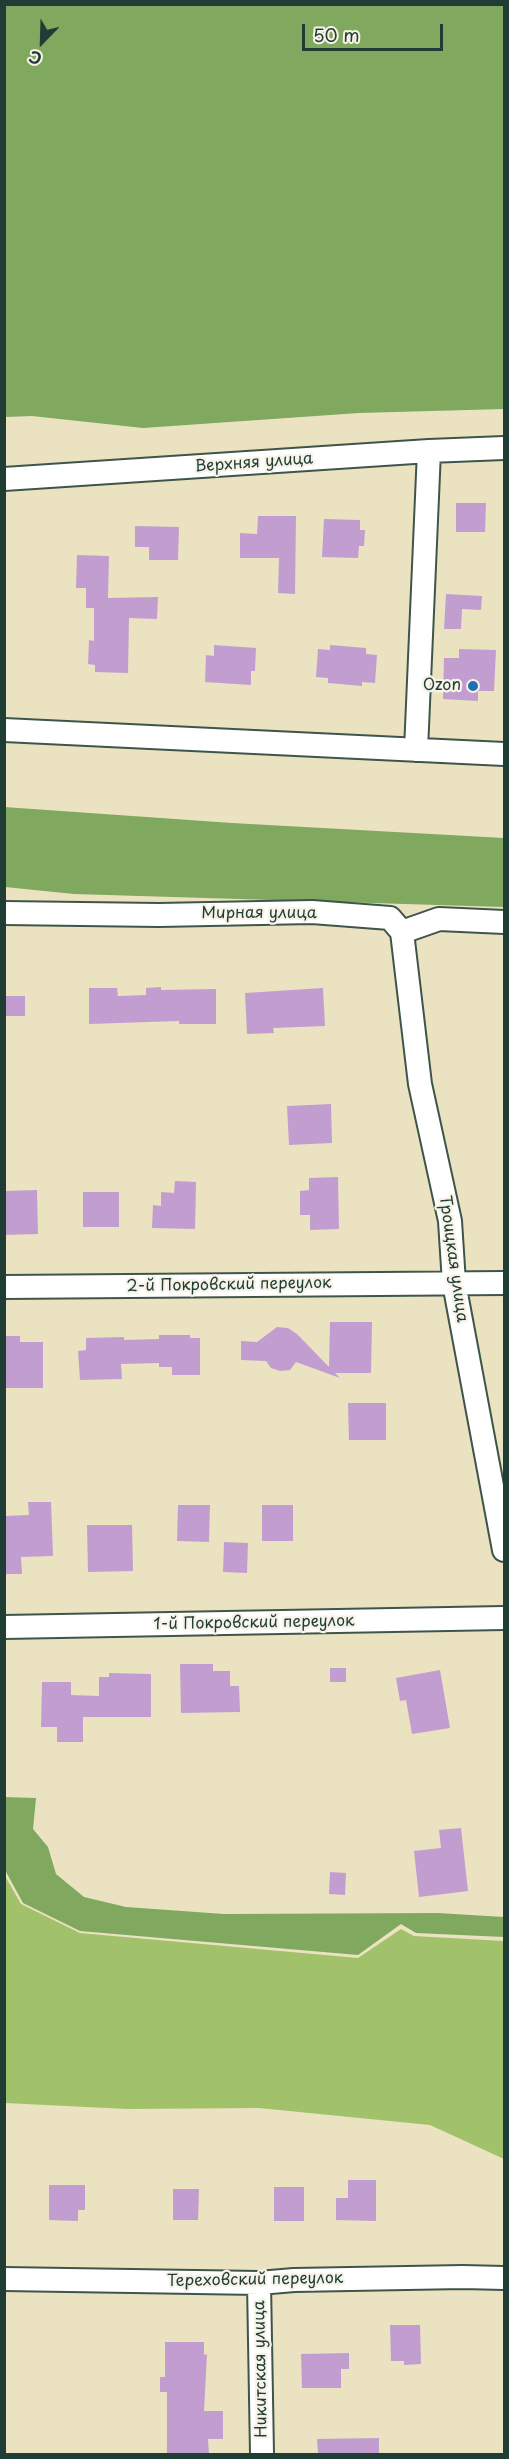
<!DOCTYPE html>
<meta charset="utf-8">
<style>
body{margin:0}
#map{position:relative;width:509px;height:2459px;overflow:hidden;background:#ebe2c1;font-family:"Playpen Sans",sans-serif}
canvas{display:block}
.frame{position:absolute;inset:0;border:6px solid #1f3d34;pointer-events:none}
.north{position:absolute;left:12px;top:12px;width:60px;height:60px;-webkit-text-stroke:4px #f7f3e8;paint-order:stroke;rotate:203deg;font-size:16px;font-weight:700;line-height:24px;text-align:center;color:#1f3d34}
.north::after{content:'';display:block;margin:auto;width:21px;height:27px;background:#1f3d34;clip-path:polygon(50% 0,100% 100%,50% 72%,0 100%)}
.scale{position:absolute;left:302px;top:24px;width:141px;height:27px;box-sizing:border-box;border:3px solid #1f3d34;border-top:0;padding-left:8px;font-size:18px;line-height:21px;white-space:nowrap;color:#1f3d34;-webkit-text-stroke:4px #f7f3e8;paint-order:stroke}
</style>
<div id="map">
<canvas width="509" height="2459"></canvas>
<div class="frame"></div>
<div class="north">С</div>
<div class="scale">50 m</div>
</div>
<script>
const context = document.querySelector('canvas').getContext('2d');
context.lineJoin = 'round';
function fill(path, color) { context.fillStyle = color; context.fill(path, 'evenodd'); }
const toPath = rows => new Path2D(rows.map(r => 'M' + r).join(''));
function stroke(path, color, width, dash) { context.strokeStyle = color; context.lineWidth = width; context.lineCap = dash ? 'butt' : 'round'; context.setLineDash(dash || []); context.stroke(path); }
function drawText(font, color, halo, rows, align = 'center') {
  context.font = font + ' "Playpen Sans",sans-serif'; context.lineWidth = 4.5; context.setLineDash([]); context.textBaseline = 'middle'; context.strokeStyle = halo; context.fillStyle = color; for (const [text, x, y, turn = 0] of rows) {
    context.save(); context.translate(x, y); context.rotate((+turn || 0) * Math.PI / 180); context.textAlign = isNaN(turn) ? turn : align; if (halo) context.strokeText(text, 0, 0); context.fillText(text, 0, 0); context.restore();
  }
}
fill(toPath([
 [5,1876,21,1904,80,1933,358,1958,401,1929,414,1936,504,1941,504,2159,430,2125,259,2108,127,2109,5,2103]
]), '#a1c26a');
fill(toPath([
 [4,5,504,5,504,409,359,413,143,428,32,416,5,417],
 [4,807,232,823,504,838,504,907,74,894,5,887],
 [4,1797,36,1798,33,1829,48,1847,56,1874,84,1897,126,1907,224,1914,438,1913,504,1917,504,1937,416,1933,401,1924,358,1955,80,1931,23,1903,5,1870]
]), '#80a85e');
fill(toPath([
 [456,503,486,503,485,532,456,532],
 [258,516,296,516,295,594,278,593,279,558,240,558,240,533,257,534],
 [324,519,360,520,360,530,365,530,364,546,359,546,358,558,322,557],
 [135,526,179,527,178,560,149,560,149,547,135,547],
 [77,555,109,556,108,598,158,597,157,619,129,618,128,673,95,672,95,665,88,664,89,640,94,641,94,608,86,608,86,588,76,588],
 [446,594,482,596,481,610,462,609,461,629,444,629],
 [214,645,256,648,255,671,251,671,251,685,205,682,206,655,214,656],
 [330,645,366,648,366,654,377,655,375,683,362,682,362,686,328,683,328,678,316,677,318,649,330,650],
 [459,649,496,650,494,691,478,691,478,701,443,699,444,658,459,658],
 [161,987,161,990,216,989,216,1024,179,1024,179,1021,89,1024,89,988,117,988,118,996,146,995,146,988],
 [323,988,325,1026,273,1028,274,1033,247,1034,245,993],
 [4,996,25,996,25,1016,4,1016],
 [331,1104,332,1143,289,1145,287,1106],
 [338,1177,339,1229,310,1230,310,1215,300,1215,300,1191,309,1190,309,1178],
 [175,1181,196,1182,195,1229,152,1228,153,1205,161,1206,161,1192,174,1193],
 [37,1190,38,1234,4,1235,4,1191],
 [83,1192,119,1192,119,1227,83,1227],
 [330,1322,372,1322,371,1373,335,1373,340,1378,296,1362,290,1370,280,1371,271,1368,266,1361,241,1360,241,1341,257,1342,277,1327,288,1328,297,1334,329,1367],
 [159,1335,190,1335,190,1338,200,1338,200,1375,172,1375,172,1367,159,1367,159,1363,121,1364,122,1379,80,1380,78,1351,86,1350,86,1338,124,1337,124,1340,159,1339],
 [4,1336,20,1336,20,1342,43,1342,43,1388,4,1388],
 [348,1403,386,1403,386,1440,349,1440],
 [28,1502,51,1502,53,1556,21,1557,22,1574,4,1574,4,1516,29,1515],
 [178,1505,210,1505,209,1542,177,1541],
 [262,1505,293,1505,293,1541,262,1541],
 [87,1525,132,1525,133,1571,88,1572],
 [224,1542,248,1543,247,1573,223,1572],
 [180,1664,213,1664,213,1671,230,1671,230,1686,239,1686,240,1712,181,1713],
 [330,1668,346,1668,346,1682,330,1682],
 [440,1670,450,1728,412,1734,406,1700,400,1701,396,1678],
 [109,1673,151,1674,151,1717,83,1717,83,1742,57,1742,57,1727,41,1727,42,1682,71,1682,71,1695,99,1696,99,1677,109,1677],
 [461,1828,468,1891,419,1897,414,1851,441,1848,439,1830],
 [330,1872,346,1873,345,1895,329,1894],
 [348,2180,376,2180,376,2221,336,2220,336,2198,348,2198],
 [49,2185,85,2185,85,2210,78,2210,78,2221,49,2220],
 [274,2187,304,2187,304,2221,274,2221],
 [173,2189,199,2189,198,2220,173,2220],
 [390,2325,420,2325,421,2364,404,2365,404,2361,391,2361],
 [165,2342,204,2342,204,2355,207,2354,204,2411,223,2411,223,2439,208,2439,209,2454,167,2454,167,2392,160,2392,160,2377,165,2377],
 [349,2353,349,2369,341,2369,341,2388,302,2388,301,2354],
 [379,2438,379,2454,318,2454,317,2439]
]), '#c29ed0');
const minor = toPath([
 [4,479,429,451,504,448],
 [4,730,504,754],
 [416,750,429,451],
 [4,913,159,915,312,912,390,918,402,932,439,919,504,922],
 [402,932,420,1084,450,1221,454,1283,504,1550],
 [4,1287,504,1283],
 [4,1627,504,1618],
 [4,2279,259,2283,294,2280,463,2277,504,2278],
 [259,2283,262,2454]
]);
stroke(minor, '#3e5649', 26);
stroke(minor, '#fff', 22);
for (const [x, y, r, color] of [
 [473,686,6,"#1f6fb2"]
]) { const dot = new Path2D(); dot.arc(x, y, r, 0, 2 * Math.PI); context.fillStyle = color; context.fill(dot); stroke(dot, '#f7f3e8', 2); }
drawText('16px', '#1f3d34', '#f7f3e8', [
 ["Верхняя улица",254,463,-4],
 ["Мирная улица",259,914],
 ["Троицкая улица",453,1259,82],
 ["2-й Покровский переулок",229,1285,-1],
 ["1-й Покровский переулок",254,1623,-1],
 ["Тереховский переулок",255,2280,-1],
 ["Никитская улица",261,2369,-91]
]);
drawText('16px', '#1f3d34', '#f7f3e8', [
 ["Ozon",461,686]
], 'right');
</script>
